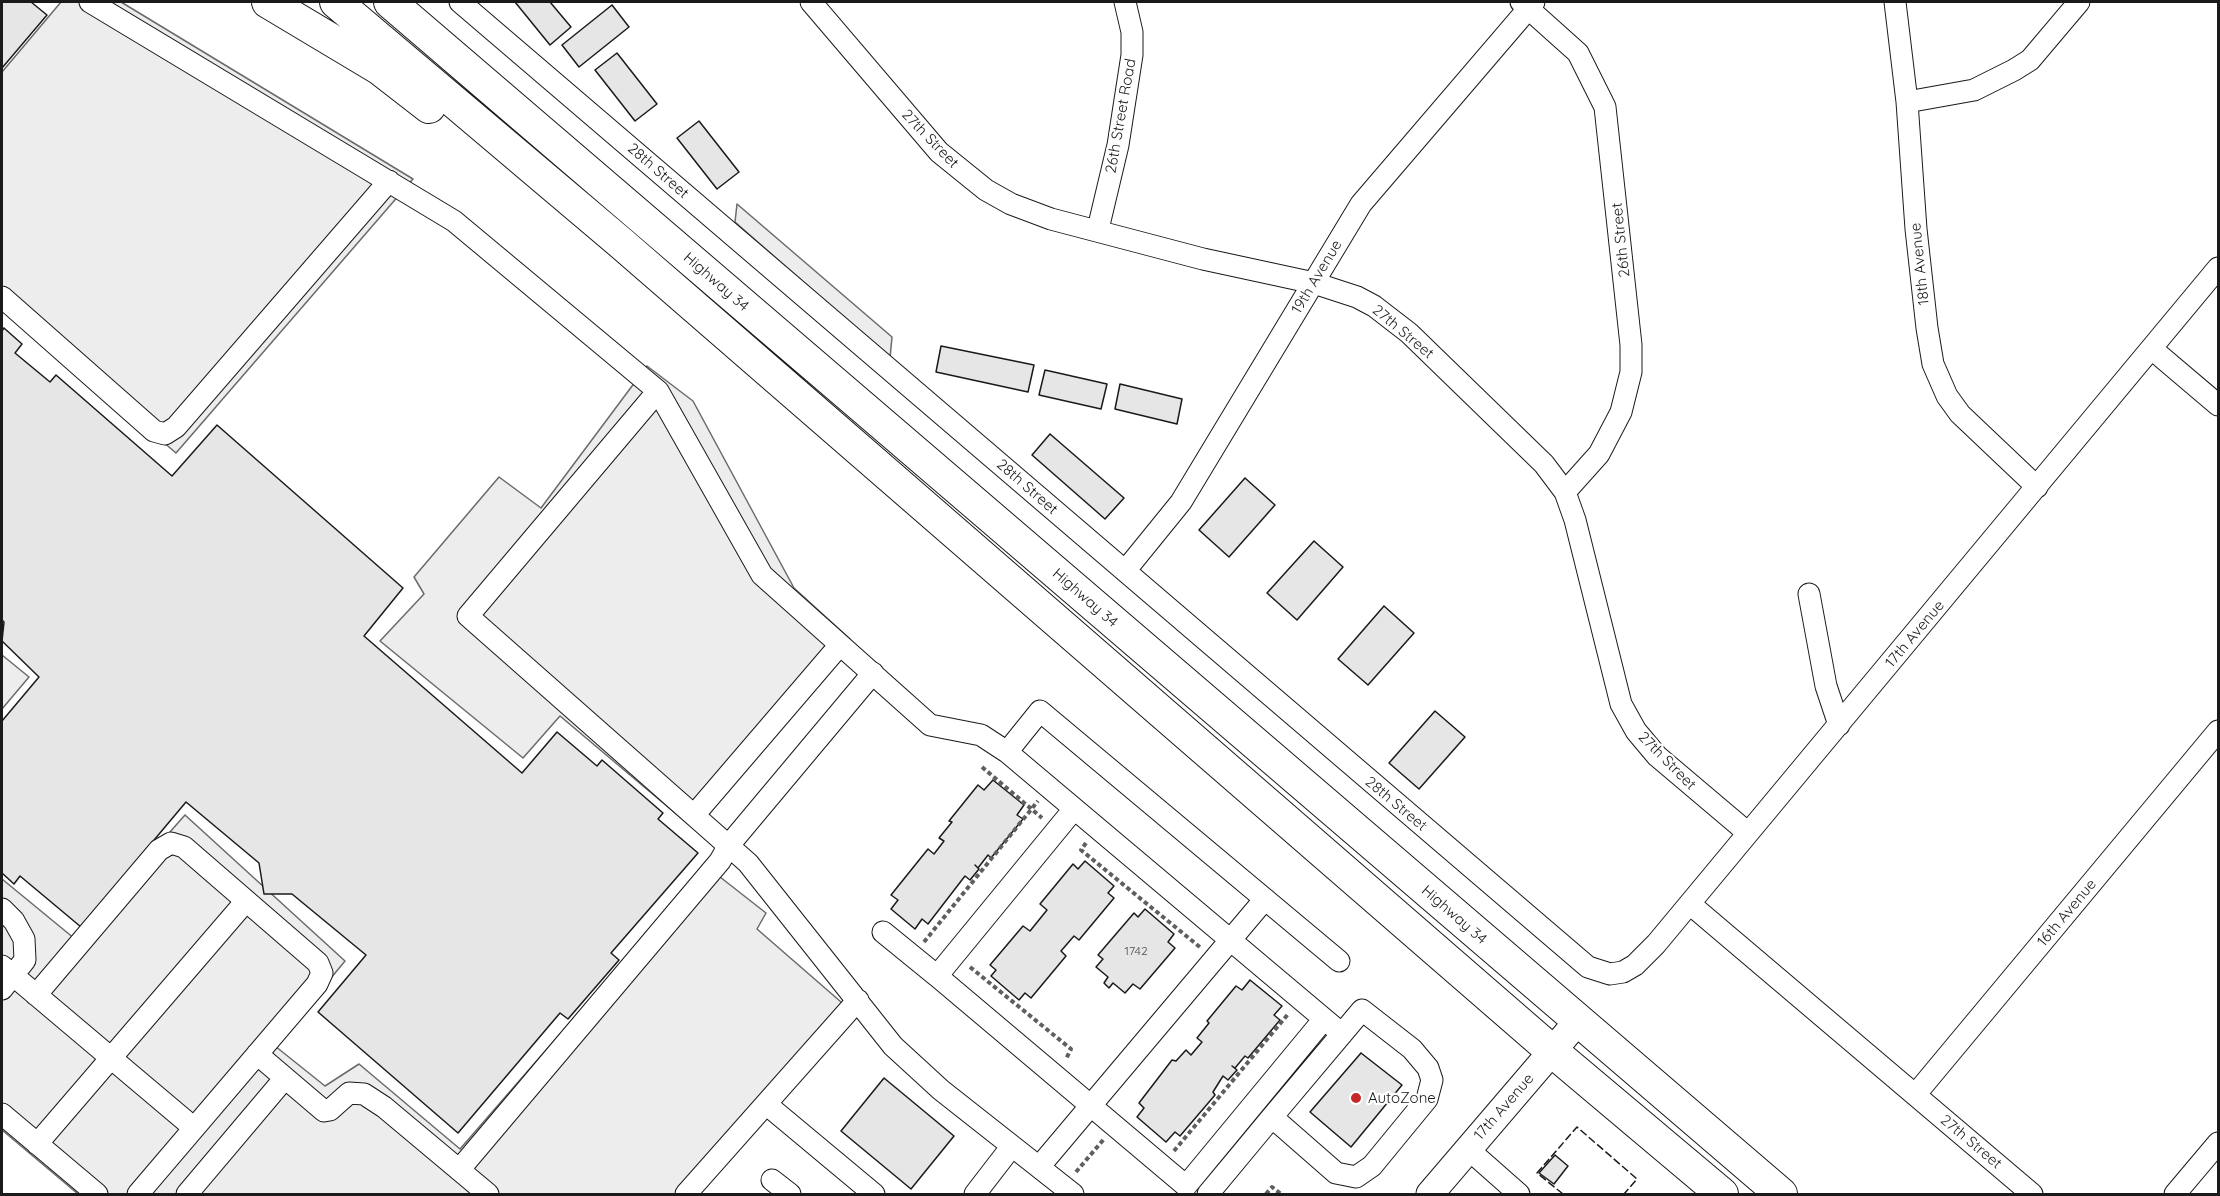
<!DOCTYPE html>
<style>
body{margin:0}
#map{position:relative;width:2220px;height:1196px;overflow:hidden;background:#fff;font-family:Quicksand,sans-serif}
canvas{display:block}
.frame{position:absolute;inset:0;border:3px solid #1a1a1a;pointer-events:none}
</style>
<div id="map">
<canvas width="2220" height="1196"></canvas>
<div class="frame"></div>
</div>
<script>
const context = document.querySelector('canvas').getContext('2d');
context.lineJoin = 'round';
function fill(path, color) { context.fillStyle = color; context.fill(path, 'evenodd'); }
const toPath = rows => new Path2D(rows.map(r => 'M' + r).join(''));
function stroke(path, color, width, dash) { context.strokeStyle = color; context.lineWidth = width; context.lineCap = dash ? 'butt' : 'round'; context.setLineDash(dash || []); context.stroke(path); }
function drawText(font, color, halo, rows, align = 'center') {
  context.font = font + ' Quicksand,sans-serif'; context.lineWidth = 4.5; context.setLineDash([]); context.textBaseline = 'middle'; context.strokeStyle = halo; context.fillStyle = color; for (const [text, x, y, turn = 0] of rows) {
    context.save(); context.translate(x, y); context.rotate((+turn || 0) * Math.PI / 180); context.textAlign = isNaN(turn) ? turn : align; if (halo) context.strokeText(text, 0, 0); context.fillText(text, 0, 0); context.restore();
  }
}
const built = toPath([
 [61,2,121,2,413,179,176,453,2,304,2,72,61,2],
 [737,204,892,337,890,358,735,222,737,204],
 [647,366,693,401,794,588,850,639,694,829,560,716,523,758,380,641,424,594,414,577,499,477,541,508,647,366],
 [2,655,29,677,2,709,2,655],
 [185,815,345,961,275,1046,325,1086,359,1064,460,1149,706,866,766,913,757,929,856,1015,697,1194,78,1194,2,1130,2,879,75,939,185,815]
]);
fill(built, '#ededed');
stroke(built, '#6a6a6a', 1.5);
const building = toPath([
 [2,2,31,2,47,15,2,68,2,2],
 [515,2,550,2,571,27,550,45,515,2],
 [612,5,629,27,579,67,562,45,612,5],
 [617,53,657,104,635,121,595,70,617,53],
 [699,121,739,172,717,189,677,138,699,121],
 [4,328,22,344,15,353,50,382,56,375,172,476,217,425,403,588,364,636,522,773,557,732,597,766,602,760,663,813,658,819,698,853,611,953,619,960,568,1019,560,1013,458,1133,318,1012,366,955,292,894,264,894,259,863,186,802,81,927,20,876,14,884,2,873,2,721,39,677,2,641,4,622,2,620,2,331,4,328],
 [941,346,1034,365,1028,392,936,372,941,346],
 [1045,370,1107,384,1101,409,1039,395,1045,370],
 [1120,384,1182,399,1177,424,1115,409,1120,384],
 [1050,434,1124,498,1105,519,1032,455,1050,434],
 [1245,478,1275,505,1229,557,1199,530,1245,478],
 [1314,541,1343,567,1297,620,1267,593,1314,541],
 [1384,606,1414,633,1368,685,1338,659,1384,606],
 [1435,711,1465,737,1419,789,1389,763,1435,711],
 [993,780,1024,805,1017,815,1023,819,991,858,988,855,978,868,975,865,979,869,970,880,965,876,928,924,922,919,915,929,891,909,898,900,891,895,928,849,934,854,944,841,939,838,952,822,949,821,978,785,984,790,993,780],
 [1085,861,1114,886,1108,893,1114,898,1079,940,1074,936,1061,951,1066,956,1031,998,1025,993,1019,1000,991,976,996,970,990,965,1023,926,1030,931,1047,910,1040,904,1073,864,1078,869,1085,861],
 [1145,909,1174,934,1168,942,1175,948,1140,989,1133,984,1125,993,1113,983,1109,988,1104,983,1108,977,1096,967,1103,959,1098,955,1134,913,1138,917,1145,909],
 [1250,980,1282,1006,1274,1015,1280,1020,1248,1058,1245,1056,1235,1068,1232,1066,1237,1070,1228,1080,1223,1076,1213,1092,1215,1095,1180,1136,1175,1132,1166,1142,1137,1117,1144,1108,1139,1103,1172,1060,1176,1061,1186,1050,1191,1055,1202,1042,1197,1038,1209,1023,1207,1021,1236,986,1242,990,1250,980],
 [1361,1053,1402,1085,1351,1147,1310,1112,1361,1053],
 [884,1078,954,1136,911,1189,841,1131,884,1078],
 [1555,1155,1568,1166,1554,1184,1539,1173,1555,1155]
]);
fill(building, '#e6e6e6');
stroke(building, '#1a1a1a', 1.5);
const minor = toPath([
 [90,2,454,221,658,391,762,575,930,725,981,735,1007,752,1342,1034],
 [460,2,1588,967,1610,974,1623,972,1635,965,1656,944,2218,268],
 [811,2,939,152,986,190,1011,204,1051,219,1203,259,1314,283,1357,297,1374,306,1409,333,1544,464,1565,492,1575,520,1621,704,1636,731,1657,756,1748,833],
 [1521,2,1578,53,1605,107,1631,345,1631,372,1621,412,1599,454,1565,492],
 [1895,2,1907,102,1916,229,1927,328,1933,364,1947,396,1960,414,2037,487],
 [1907,102,1974,90,2014,70,2030,60,2079,2],
 [1098,229,1118,145,1132,55,1132,32,1125,2],
 [2,297,154,431,165,434,176,427,389,181],
 [2152,349,2218,405],
 [658,391,468,616,748,863,893,1046,941,1090,1073,1194],
 [1125,571,1181,502,1361,204,1534,2],
 [1809,594,1826,686,1839,725],
 [1007,752,1040,711,1339,961],
 [1074,809,937,976,1186,1186,1324,1019],
 [695,814,839,646],
 [1690,904,2032,1194],
 [2,909,14,921,24,939,25,960,2,989],
 [883,932,937,976],
 [2,966,194,1128],
 [36,995,159,850,171,843,184,847,318,963,322,973,317,984,138,1194],
 [257,1054,324,1111,330,1110,349,1093,364,1094,384,1107,488,1194],
 [1915,1095,2218,731],
 [766,1104,874,1194],
 [2,1114,97,1194],
 [37,1144,246,901],
 [1468,1149,1519,1194],
 [1039,1167,1265,899],
 [459,1170,720,861,729,845,873,673],
 [772,1180,790,1194],
 [187,1194,285,1078],
 [686,1194,858,1000],
 [975,1194,1012,1146],
 [1208,1194,1243,1152,1272,1117,1362,1010,1412,1049,1428,1068,1432,1080,1427,1099,1372,1166,1356,1177,1336,1173,1272,1117],
 [2175,1194,2218,1143]
]);
const major = toPath([
 [1430,1194,1578,1021]
]);
const highway = toPath([
 [268,2,380,69,429,107],
 [336,2,621,243,1552,1051,1722,1194],
 [390,2,1781,1194]
]);
stroke(minor, '#1a1a1a', 23);
stroke(major, '#1a1a1a', 29);
stroke(highway, '#1a1a1a', 34);
stroke(toPath([
 [982,767,1042,818],
 [1086,843,1081,850,1201,948],
 [924,942,1038,801],
 [970,967,1071,1049,1066,1059],
 [1174,1151,1289,1013],
 [1076,1172,1104,1139],
 [1266,1194,1272,1187,1281,1194]
]), '#5f5f5f', 4, [4.5, 3]);
stroke(minor, '#fff', 21);
stroke(major, '#fff', 27);
stroke(highway, '#fff', 32);
stroke(toPath([
 [1563,1194,1537,1173,1577,1127,1637,1179,1624,1194]
]), '#1a1a1a', 1.5, [8, 3]);
for (const [x, y, r, color] of [
 [1356,1098,6,"#c62828"]
]) { const dot = new Path2D(); dot.arc(x, y, r, 0, 2 * Math.PI); context.fillStyle = color; context.fill(dot); stroke(dot, '#fff', 2); }
drawText('12px', '#4d4d4d', null, [
 ["1742",1136,951]
]);
drawText('15px', '#1a1a1a', '#fff', [
 ["26th Street Road",1121,116,-80],
 ["27th Street",930,139,46],
 ["28th Street",658,171,41],
 ["26th Street",1621,240,-96],
 ["18th Avenue",1920,264,-96],
 ["19th Avenue",1317,277,-59],
 ["Highway 34",716,282,41],
 ["27th Street",1403,332,40],
 ["28th Street",1027,487,41],
 ["Highway 34",1085,598,41],
 ["17th Avenue",1915,634,-50],
 ["27th Street",1667,761,45],
 ["28th Street",1396,804,40],
 ["16th Avenue",2067,913,-50],
 ["Highway 34",1454,915,41],
 ["17th Avenue",1504,1107,-49],
 ["27th Street",1971,1142,40]
]);
drawText('15px', '#1a1a1a', '#fff', [
 ["AutoZone",1368,1098]
], 'left');
</script>
